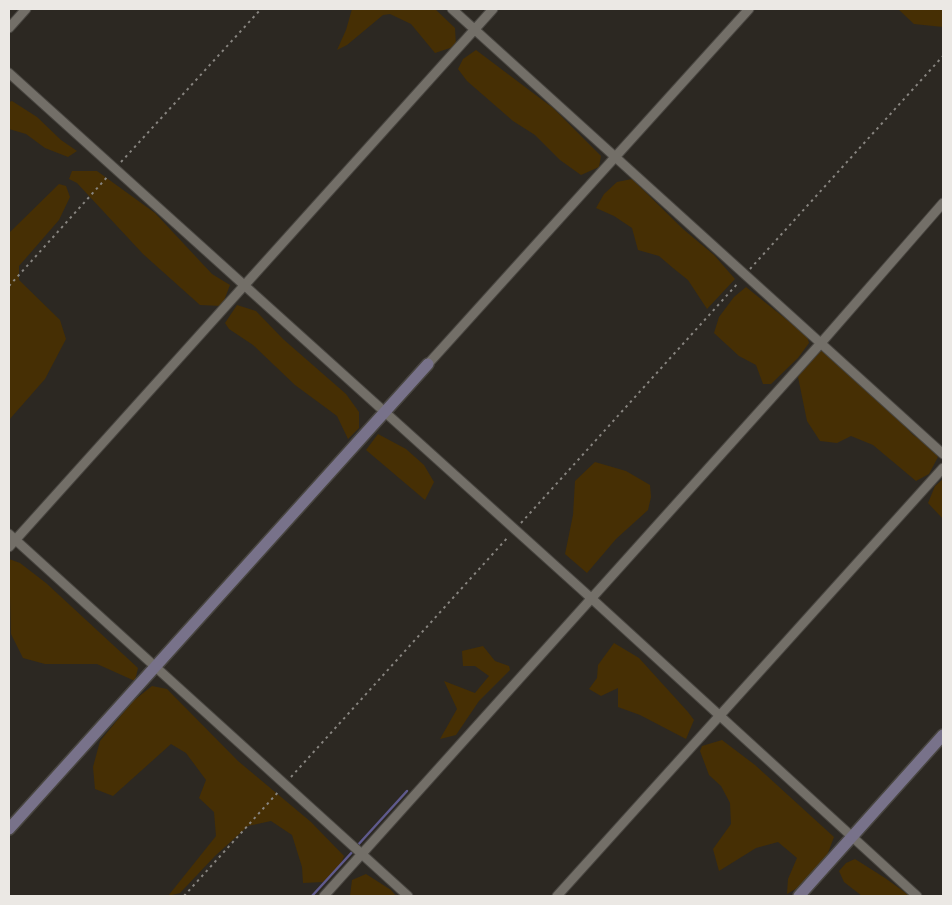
<!DOCTYPE html>
<style>
body{margin:0}
#map{position:relative;width:952px;height:905px;overflow:hidden;background:#2c2822;font-family:"Varela Round",sans-serif}
canvas{display:block}
.frame{position:absolute;inset:0;border:10px solid #ebe8e4;pointer-events:none}
</style>
<div id="map">
<canvas width="952" height="905"></canvas>
<div class="frame"></div>
</div>
<script>
const context = document.querySelector('canvas').getContext('2d');
context.lineJoin = 'round';
function fill(path, color) { context.fillStyle = color; context.fill(path, 'evenodd'); }
const toPath = rows => new Path2D(rows.map(r => 'M' + r).join(''));
function stroke(path, color, width, dash) { context.strokeStyle = color; context.lineWidth = width; context.lineCap = dash ? 'butt' : 'round'; context.setLineDash(dash || []); context.stroke(path); }
fill(toPath([
 [352,9,435,9,455,28,456,46,435,53,411,24,390,14,383,15,347,45,337,50,346,30],
 [898,9,943,9,943,27,914,24],
 [476,50,553,108,601,156,599,167,581,175,560,160,535,135,513,121,467,81,458,69,463,59],
 [12,101,37,117,61,140,77,151,68,157,45,148,26,134,9,129,9,102],
 [72,171,97,171,155,213,212,274,230,285,222,306,200,305,143,254,77,183,69,179],
 [632,179,683,229,714,255,735,279,707,309,688,280,673,268,659,256,638,250,632,228,614,216,596,208,604,194,617,182],
 [59,184,66,186,70,197,59,220,19,266,19,280,60,320,66,339,45,379,9,420,9,233],
 [746,287,807,336,809,343,798,358,771,384,763,384,756,365,739,356,714,333,719,317,734,297],
 [237,305,256,311,283,339,346,394,359,412,359,428,348,439,337,416,295,385,253,345,229,329,225,323],
 [821,347,872,390,913,435,930,446,938,457,929,474,916,481,873,445,851,436,837,443,820,441,807,421,798,377,804,364],
 [378,434,406,449,424,465,434,482,425,500,366,450],
 [595,462,626,471,650,485,651,497,648,510,616,539,587,573,565,554,573,515,575,481],
 [943,479,943,519,928,503,935,486],
 [9,559,20,563,46,583,138,668,135,681,97,664,45,664,23,658,11,634],
 [614,643,639,658,688,712,694,720,686,739,640,715,618,707,618,688,601,696,589,689,597,678,598,665],
 [483,646,495,661,509,666,510,670,479,701,456,735,440,739,457,709,444,681,475,693,489,676,475,666,463,666,462,651],
 [152,686,167,689,238,761,311,822,344,856,341,864,323,882,303,883,302,867,292,835,271,821,248,826,215,856,180,893,168,896,216,836,214,812,199,798,206,780,186,753,171,744,113,796,95,789,93,767,100,741,133,701],
 [722,740,755,765,834,837,825,861,806,883,787,894,788,879,797,858,778,842,756,848,719,871,713,849,731,824,730,803,721,786,709,775,700,751,702,746],
 [855,859,885,878,910,896,862,896,844,882,839,871,846,863],
 [366,874,391,890,396,896,350,896,352,880]
]), '#462f04');
stroke(toPath([
 [357,846,407,791],
 [312,896,354,850]
]), '#5f5a8d', 2.5);
const street = toPath([
 [452,9,943,454],
 [9,28,26,9],
 [9,73,591,598,917,896],
 [428,364,749,9],
 [9,534,408,896],
 [9,547,493,9],
 [324,896,821,343,943,203],
 [557,896,943,468]
]);
const secondary = toPath([
 [9,829,428,364],
 [799,896,943,735]
]);
stroke(street, '#484540', 11);
stroke(secondary, '#484540', 14);
stroke(toPath([
 [121,162,261,9],
 [750,269,943,56],
 [9,286,109,175],
 [521,523,739,282],
 [291,777,509,536],
 [184,896,280,790]
]), '#888580', 2, [2.5, 4]);
stroke(street, '#736f68', 9);
stroke(secondary, '#78728a', 11);
</script>
